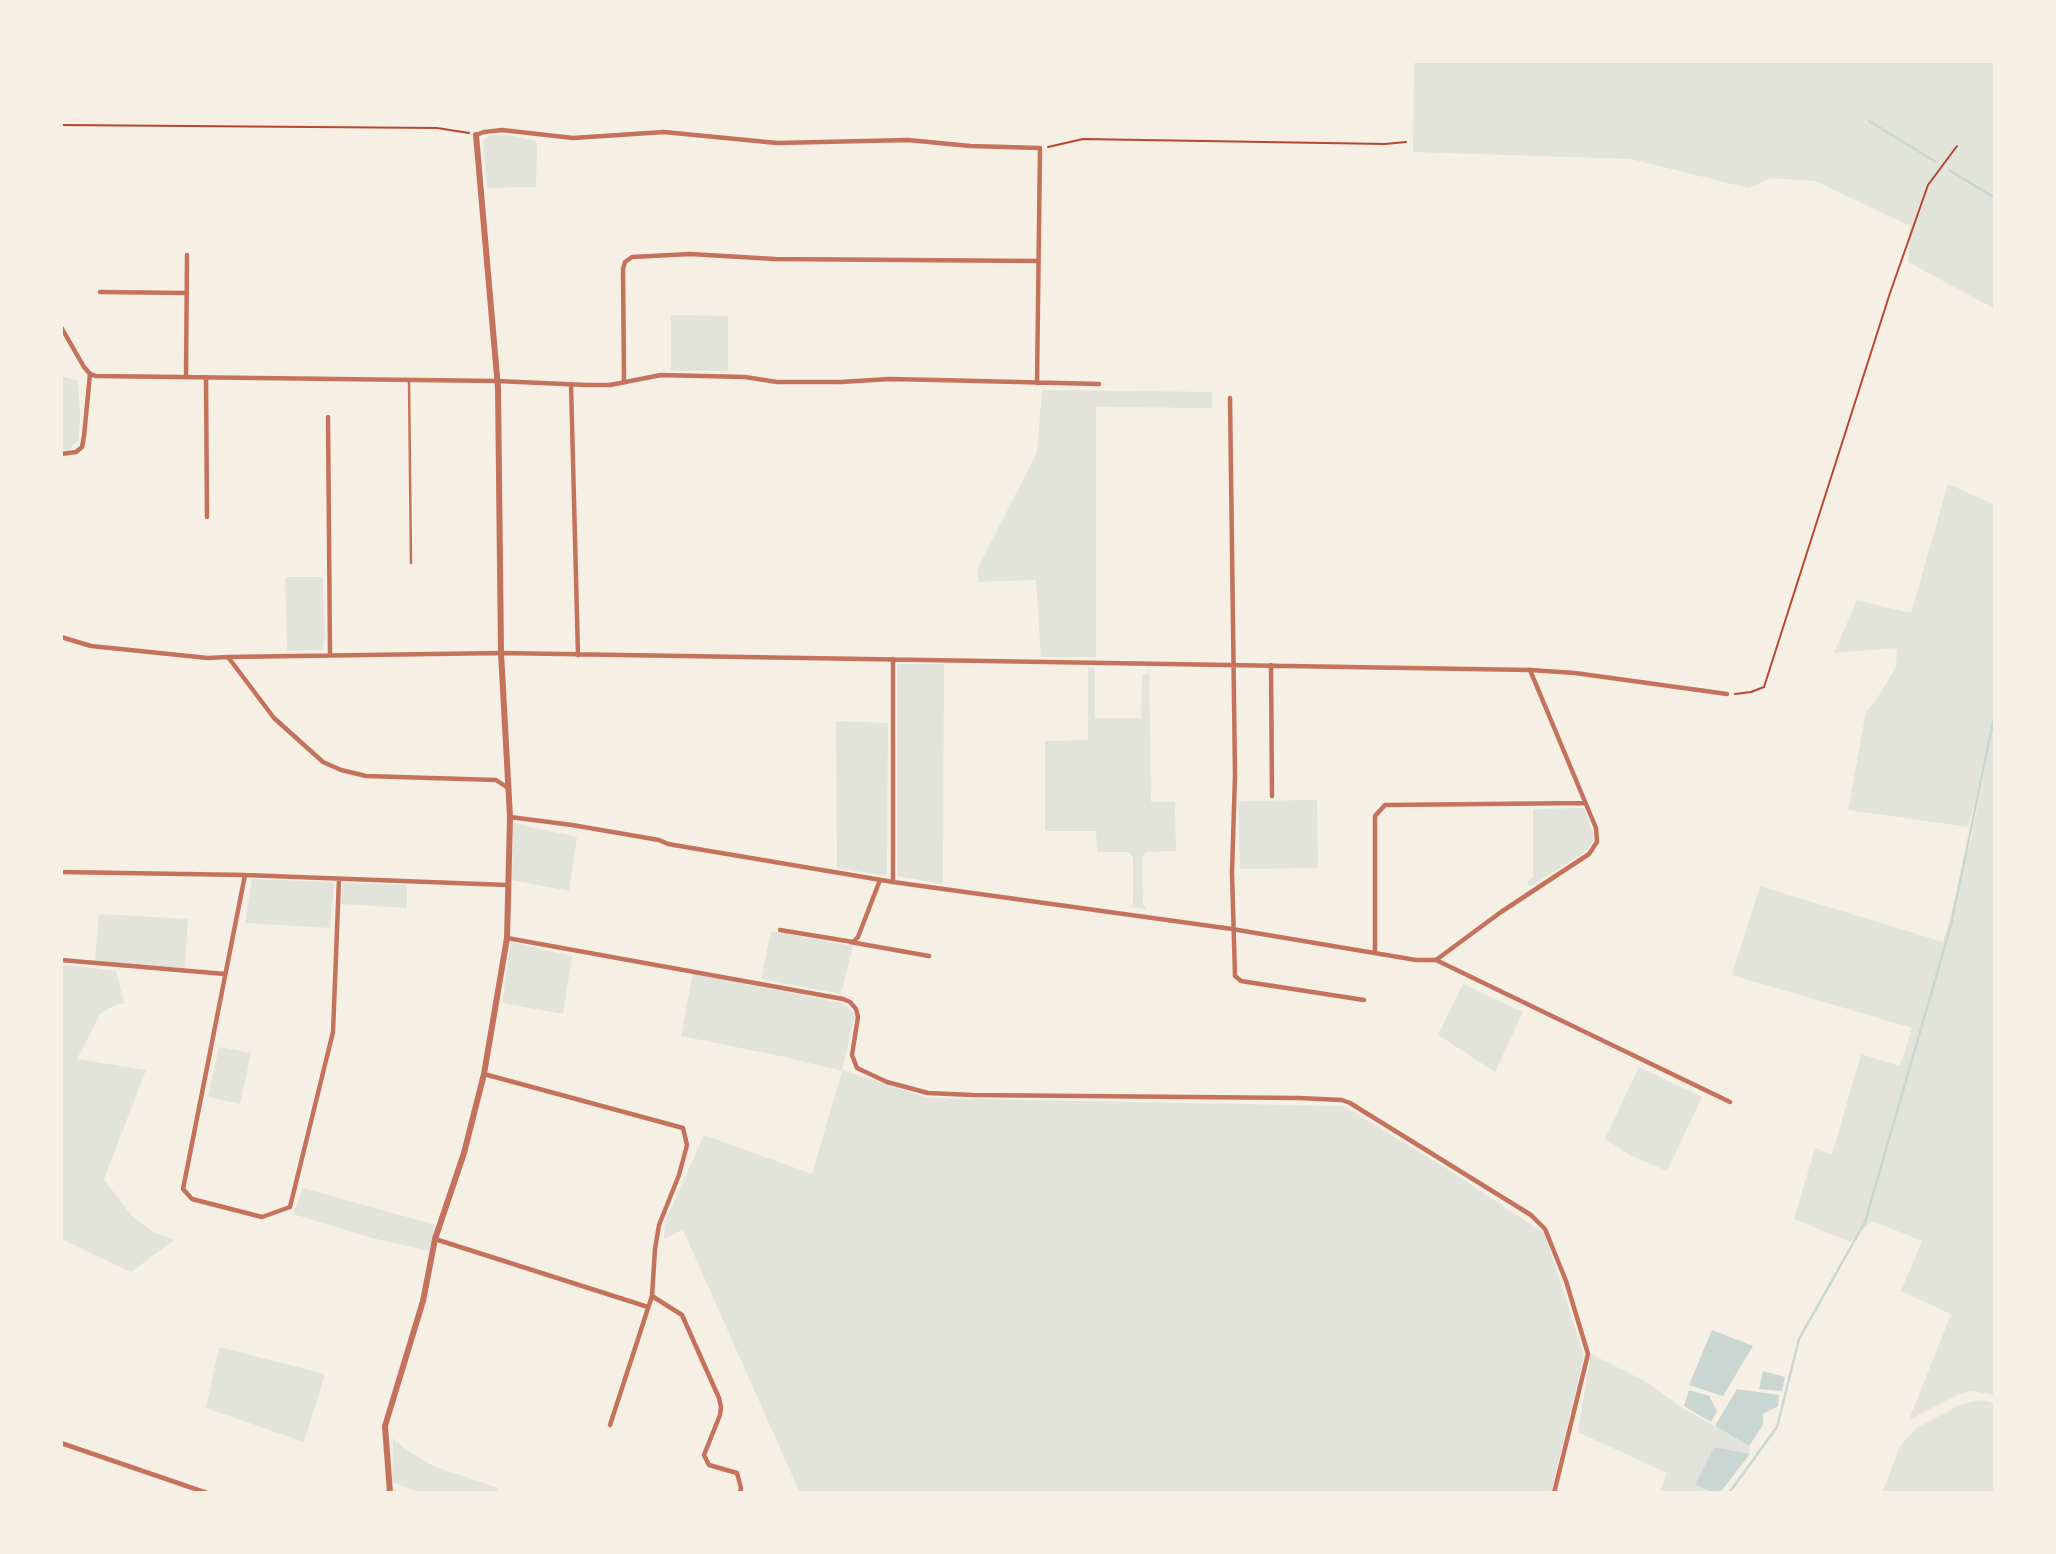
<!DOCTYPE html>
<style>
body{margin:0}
#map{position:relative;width:2056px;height:1554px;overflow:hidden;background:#f6efe4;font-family:Mulish,sans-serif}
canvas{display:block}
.frame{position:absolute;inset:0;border:63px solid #f6efe4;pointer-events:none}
</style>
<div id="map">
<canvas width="2056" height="1554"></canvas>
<div class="frame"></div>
</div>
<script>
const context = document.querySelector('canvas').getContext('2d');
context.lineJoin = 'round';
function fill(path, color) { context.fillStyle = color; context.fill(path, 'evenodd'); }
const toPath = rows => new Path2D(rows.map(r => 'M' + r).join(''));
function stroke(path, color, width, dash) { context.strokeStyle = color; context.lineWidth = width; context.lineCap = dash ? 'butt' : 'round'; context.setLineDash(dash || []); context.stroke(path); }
fill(toPath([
 [1414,61,1995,61,1995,309,1908,262,1910,226,1815,181,1771,178,1748,188,1631,159,1413,152],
 [492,135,508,135,536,141,537,149,536,187,487,188,483,140],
 [671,315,728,316,728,371,671,371],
 [61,376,78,381,80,416,79,440,68,450,61,450],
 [1042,390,1212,392,1212,408,1096,407,1096,657,1041,657,1036,580,979,582,977,570,1037,452],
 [1948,484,1995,505,1995,1395,1972,1391,1959,1394,1909,1420,1951,1314,1901,1291,1922,1241,1872,1221,1850,1242,1794,1219,1815,1148,1832,1155,1861,1054,1900,1066,1912,1028,1732,975,1760,886,1943,942,1971,840,1986,764,1968,827,1848,810,1866,712,1876,700,1896,667,1897,648,1834,653,1857,600,1911,613],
 [285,577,323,577,325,638,322,650,287,651],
 [897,664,944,664,943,884,897,876],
 [1149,665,1151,802,1175,802,1176,851,1146,852,1142,857,1143,903,1146,909,1130,907,1133,903,1133,857,1128,852,1097,852,1096,831,1045,831,1045,741,1088,740,1088,667,1095,668,1095,718,1141,718,1142,675,1148,674],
 [836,721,888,723,887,876,837,868],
 [1317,800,1318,868,1240,869,1238,801],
 [1581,808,1584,809,1593,833,1593,839,1588,850,1531,886,1527,882,1533,877,1533,809],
 [513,823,577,837,569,891,512,880],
 [252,879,334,882,330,928,245,923],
 [343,883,407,885,407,908,341,904],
 [99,914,188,919,185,969,95,961],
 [771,931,853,946,841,994,761,979],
 [511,942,572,956,563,1014,502,1003],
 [61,964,116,971,124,1003,115,1005,100,1014,77,1059,146,1070,104,1179,131,1215,153,1232,174,1240,131,1272,61,1239],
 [693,973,841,1003,849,1008,855,1015,842,1070,928,1098,1344,1106,1452,1172,1545,1234,1584,1356,1551,1493,800,1493,683,1230,664,1239,665,1222,704,1135,812,1174,842,1071,780,1056,681,1036],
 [1463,984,1523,1012,1495,1072,1438,1035],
 [219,1047,251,1053,240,1104,208,1097],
 [1639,1067,1702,1097,1667,1171,1630,1155,1605,1139],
 [303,1188,436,1225,429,1251,372,1238,293,1214],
 [219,1347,325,1374,304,1442,206,1408],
 [1591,1354,1645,1381,1681,1407,1749,1446,1750,1454,1714,1447,1695,1485,1715,1493,1659,1493,1667,1473,1578,1432],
 [1981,1400,1995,1403,1995,1493,1882,1493,1900,1446,1915,1429,1962,1404],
 [393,1438,404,1448,433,1466,498,1488,496,1493,421,1493,392,1482]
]), '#e2e4dc');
fill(toPath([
 [1712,1330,1753,1346,1723,1396,1689,1385],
 [1763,1371,1785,1377,1782,1391,1759,1389],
 [1737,1389,1779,1395,1778,1406,1763,1414,1763,1425,1749,1446,1715,1426],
 [1689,1390,1709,1396,1717,1411,1711,1422,1684,1406],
 [1714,1447,1750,1454,1720,1493,1715,1493,1695,1485]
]), '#c9d6d2');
stroke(toPath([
 [1869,121,1936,162],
 [1949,170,1995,198],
 [1729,1493,1777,1427,1799,1339,1865,1222,1951,925,1995,713]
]), '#c9d6d2', 2.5);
stroke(toPath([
 [61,125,437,128,469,133],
 [1048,147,1083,139,1385,144,1406,142],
 [1735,694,1751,692,1764,687,1890,293,1928,185,1957,146]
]), '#b5482f', 2);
stroke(toPath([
 [409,380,411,563]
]), '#c5725c', 2.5);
stroke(toPath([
 [476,135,484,132,502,130,573,138,664,132,777,143,908,140,970,146,1040,148,1037,383],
 [100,292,187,293],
 [61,327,84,367,90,374],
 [90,374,96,376,497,381,586,385,610,385,661,375,745,377,777,382,841,382,889,379,937,380,1099,384],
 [186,377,187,255],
 [206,377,207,517],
 [624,382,623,269,625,262,632,257,690,254,775,259,1038,261],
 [571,384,578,655],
 [1230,398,1235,775,1232,873,1235,976,1241,981,1364,1000],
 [328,417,330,654],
 [61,454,76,452,82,447,84,436,90,374],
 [61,637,91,646,208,658,228,657,274,718,323,762,341,770,366,776,496,780,508,788],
 [228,657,501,653,1530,670,1575,673,1727,694],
 [893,659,893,882],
 [1271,665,1272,796],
 [510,817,572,825,659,840,668,844,893,882,1232,929,1416,960,1436,960,1730,1102],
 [61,872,245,875,507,885],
 [245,875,183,1189,192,1199,262,1217,290,1207,333,1032,339,879],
 [780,930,853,942,858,937,880,880],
 [507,938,843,999,850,1002,856,1009,858,1017,852,1055,857,1068,887,1082,928,1093,973,1095,1299,1098,1342,1100,1350,1103,1531,1215,1545,1229,1566,1281,1588,1354,1554,1493],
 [850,942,929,956],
 [1375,951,1375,816,1385,805,1585,803],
 [61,960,225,974],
 [1436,960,1501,912,1589,854,1597,842,1596,828,1530,670],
 [484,1074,683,1128,687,1145,679,1175,659,1225,655,1249,652,1296,610,1425],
 [435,1239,648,1307],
 [652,1296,682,1315,719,1398,721,1407,720,1415,704,1455,709,1465,737,1473,741,1488,740,1493],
 [61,1443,207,1493]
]), '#c5725c', 4.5);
stroke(toPath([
 [390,1493,385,1426,423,1301,435,1239,464,1153,484,1074,507,938,510,817,501,653,498,388,476,135]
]), '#c5725c', 6);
</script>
